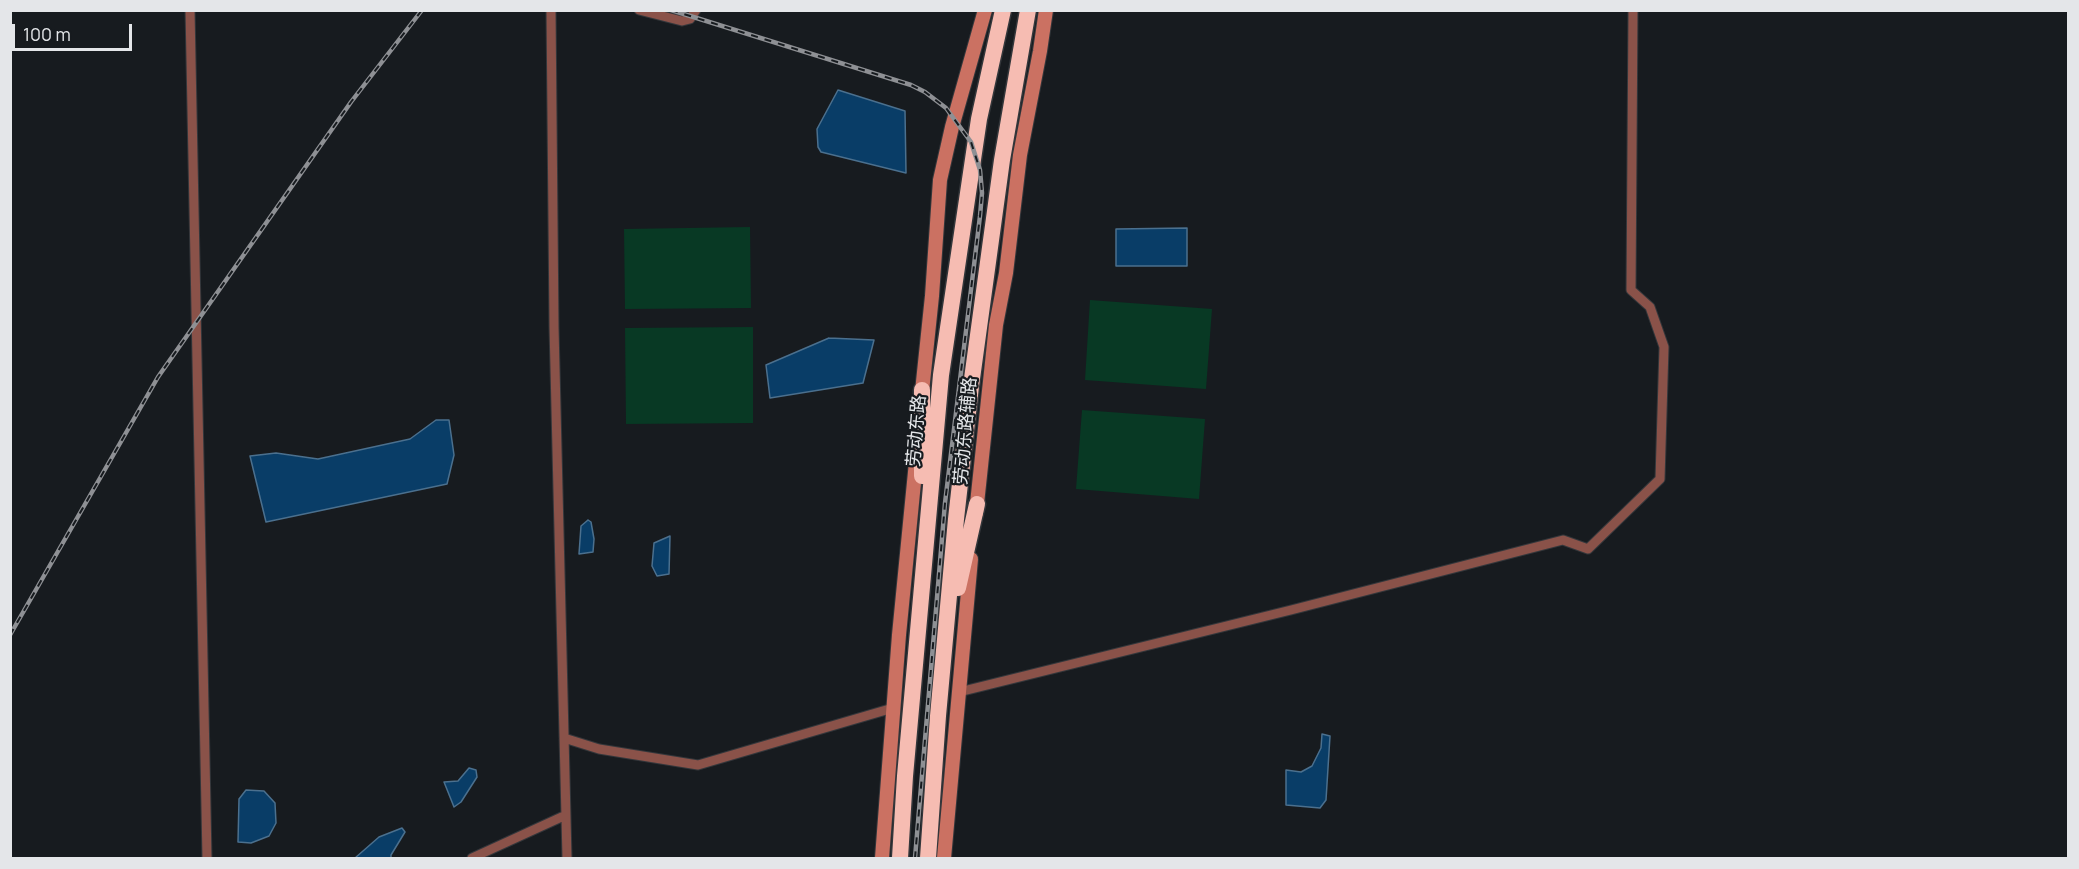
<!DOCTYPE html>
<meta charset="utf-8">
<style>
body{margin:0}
#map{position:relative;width:2079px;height:869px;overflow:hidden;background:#171b1f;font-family:Manrope,sans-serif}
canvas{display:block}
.frame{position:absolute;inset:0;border:12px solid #e4e6e9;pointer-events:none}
.scale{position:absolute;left:12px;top:24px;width:120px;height:27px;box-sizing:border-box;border:3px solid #e4e6e9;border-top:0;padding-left:8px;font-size:18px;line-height:21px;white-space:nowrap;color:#e4e6e9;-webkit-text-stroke:4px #171b1f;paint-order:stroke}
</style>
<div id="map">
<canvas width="2079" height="869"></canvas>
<div class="frame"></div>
<div class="scale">100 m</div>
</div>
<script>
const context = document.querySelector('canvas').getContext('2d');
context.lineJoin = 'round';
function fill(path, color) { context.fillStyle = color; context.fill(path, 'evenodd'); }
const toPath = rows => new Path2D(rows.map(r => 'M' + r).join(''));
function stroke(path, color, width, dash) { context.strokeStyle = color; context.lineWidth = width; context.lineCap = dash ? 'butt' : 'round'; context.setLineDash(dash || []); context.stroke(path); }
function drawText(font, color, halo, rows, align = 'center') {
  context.font = font + ' Manrope,"Noto Sans SC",sans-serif'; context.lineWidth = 4.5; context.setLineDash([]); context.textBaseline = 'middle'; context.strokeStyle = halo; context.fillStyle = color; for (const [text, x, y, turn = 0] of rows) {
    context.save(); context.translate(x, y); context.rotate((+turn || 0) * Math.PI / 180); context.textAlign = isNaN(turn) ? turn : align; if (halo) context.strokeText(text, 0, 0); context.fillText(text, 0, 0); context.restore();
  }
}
fill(toPath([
 [750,227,751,308,625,309,624,229],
 [1090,300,1212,309,1206,389,1085,380],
 [753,327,753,423,626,424,625,328],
 [1082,410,1205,419,1199,499,1076,489]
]), '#083924');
const water = toPath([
 [838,90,905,111,906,173,821,152,818,147,817,129,838,90],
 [1187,228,1187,266,1116,266,1116,229,1187,228],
 [829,338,874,340,863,383,770,398,766,365,829,338],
 [436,420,449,420,454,455,447,484,266,522,250,456,276,453,318,459,410,439,436,420],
 [588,520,591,522,594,539,593,552,579,554,581,526,588,520],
 [670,536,669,574,657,576,652,566,654,543,670,536],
 [1322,734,1330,736,1326,800,1320,808,1286,805,1286,770,1301,772,1312,766,1321,748,1322,734],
 [469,768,476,770,477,777,461,802,454,807,444,782,458,781,469,768],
 [246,790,264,791,275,803,276,823,269,836,251,843,238,842,239,799,246,790],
 [402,828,405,832,391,855,391,858,355,858,379,837,402,828]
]);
fill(water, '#093d67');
stroke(water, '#4b708e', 1.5);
const street = toPath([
 [190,10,207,858],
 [551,10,554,327,567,858],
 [639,10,682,21,690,19,696,10],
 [959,692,1291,610,1563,540,1588,549,1660,479,1664,347,1650,307,1631,290,1633,10],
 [564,738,599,749,698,765,893,708],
 [472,858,566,815]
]);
const secondary = toPath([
 [921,401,932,296,940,180,952,127,985,10],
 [976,513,996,325,1006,273,1020,155,1040,51,1046,10],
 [882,858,899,635,916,462],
 [944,858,971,559]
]);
const highway = toPath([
 [922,476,922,390],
 [958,588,977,504],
 [900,858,905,776,941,375,979,119,1003,10],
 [928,858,938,716,956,519,971,386,1002,160,1028,10]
]);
stroke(street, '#34373b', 11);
stroke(secondary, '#34373b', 16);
stroke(highway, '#34373b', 19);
stroke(street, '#8a5249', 9);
stroke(secondary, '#cb7162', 14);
stroke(highway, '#f6bcb2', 16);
const rail = toPath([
 [671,10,911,85,925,92,946,108,971,142,980,170,982,193,980,216,945,503,915,858],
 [10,635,158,377,351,102,422,10]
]);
stroke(rail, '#8e9094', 4.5);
stroke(rail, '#171b1f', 2, [7]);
drawText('18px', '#e4e6e9', '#171b1f', [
 ["劳动东路",917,431,-85],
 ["劳动东路辅路",966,431,-85]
]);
</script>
